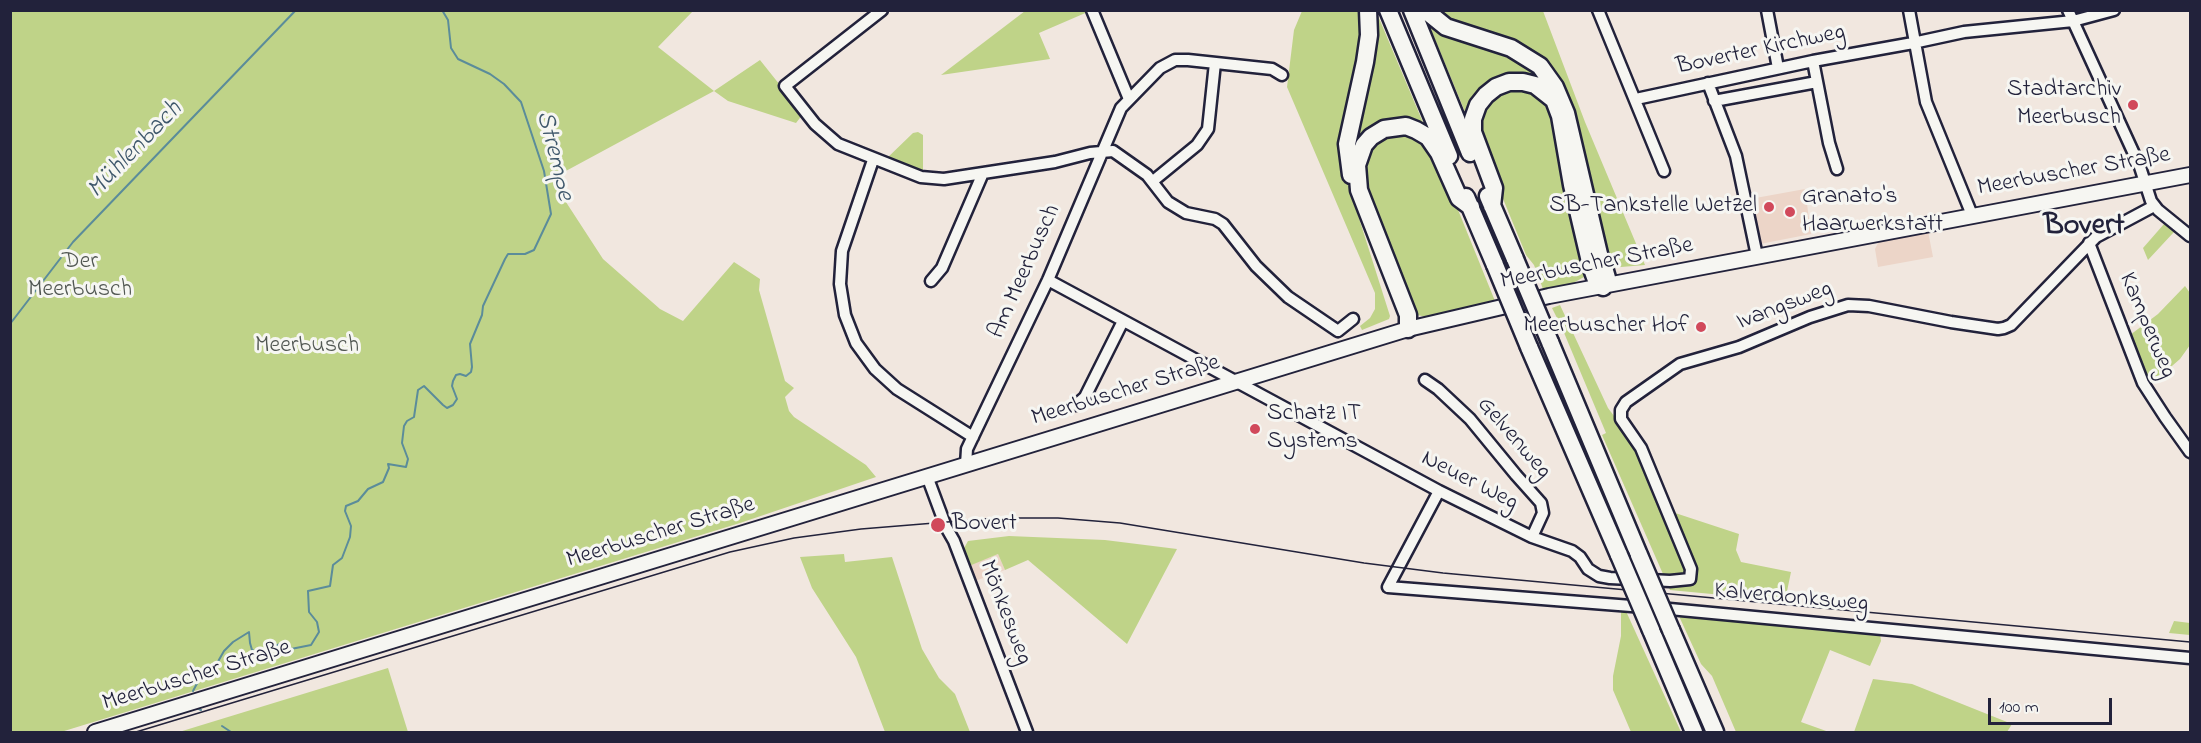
<!DOCTYPE html>
<meta charset="utf-8">
<style>
body{margin:0}
#map{position:relative;width:2201px;height:743px;overflow:hidden;background:#f1e7df;font-family:"Indie Flower",sans-serif}
canvas{display:block}
.frame{position:absolute;inset:0;border:12px solid #22223b;pointer-events:none}
.scale{position:absolute;left:1988px;top:698px;width:124px;height:27px;box-sizing:border-box;border:3px solid #22223b;border-top:0;padding-left:8px;font-size:18px;line-height:21px;white-space:nowrap;color:#22223b;-webkit-text-stroke:4px #f6f6f2;paint-order:stroke}
</style>
<div id="map">
<canvas width="2201" height="743"></canvas>
<div class="frame"></div>
<div class="scale">100 m</div>
</div>
<script>
const context = document.querySelector('canvas').getContext('2d');
context.lineJoin = 'round';
function fill(path, color) { context.fillStyle = color; context.fill(path, 'evenodd'); }
const toPath = rows => new Path2D(rows.map(r => 'M' + r).join(''));
function stroke(path, color, width, dash) { context.strokeStyle = color; context.lineWidth = width; context.lineCap = dash ? 'butt' : 'round'; context.setLineDash(dash || []); context.stroke(path); }
function drawText(font, color, halo, rows, align = 'center') {
  context.font = font + ' "Indie Flower",sans-serif'; context.lineWidth = 6; context.setLineDash([]); context.textBaseline = 'middle'; context.strokeStyle = halo; context.fillStyle = color; for (const [text, x, y, turn = 0] of rows) {
    context.save(); context.translate(x, y); context.rotate((+turn || 0) * Math.PI / 180); context.textAlign = isNaN(turn) ? turn : align; if (halo) context.strokeText(text, 0, 0); context.fillText(text, 0, 0); context.restore();
  }
}
fill(toPath([
 [1805,189,1811,234,1760,244,1750,199],
 [1928,231,1933,257,1878,267,1875,249,1879,241],
 [998,554,1005,570,975,581,969,565]
]), '#ecd5c8');
fill(toPath([
 [10,11,693,11,658,47,714,91,760,60,803,114,796,123,728,101,714,91,551,179,603,259,660,309,683,321,734,262,760,279,759,290,785,381,794,388,785,397,789,411,794,417,866,465,876,477,740,523,61,732,11,732],
 [1025,11,1090,11,1039,33,1050,59,941,75],
 [1302,11,1363,11,1364,34,1344,171,1390,316,1389,319,1362,330,1360,326,1370,318,1375,309,1375,293,1287,87,1294,30],
 [1376,11,1427,132,1399,123,1351,161],
 [1433,11,1543,11,1585,122,1645,265,1609,268,1564,88,1553,69,1545,61,1463,28],
 [1424,13,1500,48,1548,80,1507,80,1470,124],
 [1511,88,1535,91,1549,103,1586,271,1584,277,1573,283,1543,289,1534,265,1526,255,1490,167,1479,131,1483,109,1490,99],
 [918,132,923,135,923,172,884,161,913,133],
 [1398,132,1423,140,1439,163,1495,301,1427,317,1417,315,1411,309,1363,178,1363,168,1372,143],
 [2164,224,2174,232,2148,260,2143,248],
 [2185,286,2190,293,2190,345,2180,359,2150,385,2130,335,2158,314],
 [1560,305,1608,408,1638,448,1663,509,1739,534,1736,550,1741,562,1791,572,1785,601,1670,590,1602,435,1606,433,1562,328,1552,308],
 [1009,536,1105,540,1177,549,1127,644,1028,560,1005,570,998,554,969,566,963,550,968,541],
 [844,554,845,562,892,557,922,649,939,678,955,694,970,732,885,732,856,657,812,588,800,557],
 [1625,609,1681,732,1631,732,1613,690,1613,676,1621,636,1621,611],
 [1678,614,1880,633,1881,641,1870,666,1830,650,1801,722,1829,732,1736,732,1712,676,1701,664],
 [2174,621,2190,623,2190,635,2169,633],
 [388,668,408,732,179,732],
 [1873,679,1912,684,2012,724,2007,732,1854,732]
]), '#bfd388');
stroke(toPath([
 [10,324,73,242,296,10],
 [193,691,200,678,212,672,224,651,233,642,249,632,250,643,252,650,257,652,283,643,291,649,311,645,319,632,317,622,309,612,308,591,330,586,333,565,342,558,350,537,351,526,345,511,346,506,358,501,368,489,383,482,389,468,388,464,406,467,408,459,402,443,404,426,407,421,414,417,418,390,424,386,443,405,447,408,453,405,457,399,452,386,453,381,456,375,460,374,466,376,471,372,472,367,470,344,482,315,483,306,505,259,508,254,525,254,534,250,551,214,544,171,521,102,504,84,490,74,458,59,451,48,448,20,442,10],
 [195,707,201,710],
 [222,726,231,732]
]), '#5b8c9a', 2);
const minor = toPath([
 [882,10,785,86,815,124,838,144,921,177,944,179,1055,162,1090,153,1113,151,1147,175,1168,202,1186,213,1215,219,1223,224,1256,266,1288,297,1338,331,1353,319],
 [1092,10,1129,99],
 [1598,10,1664,171],
 [1767,10,1778,68],
 [1909,10,1926,102,1972,215],
 [2068,10,2140,167,2151,201,2158,210,2190,236],
 [1813,61,1829,143,1837,169],
 [1708,83,1736,156,1757,256],
 [1636,99,1813,61,1913,43,1964,32,2073,21,2114,10],
 [1714,101,1817,82],
 [873,160,842,251,840,284,845,315,856,343,875,369,897,389,973,437],
 [1153,181,1197,145,1208,129,1215,63],
 [2089,243,2143,383,2165,417,2190,452],
 [1048,280,1439,491,1532,537,1572,551,1580,557,1588,569,1599,576,1610,578,1670,581,1690,579,1691,569,1641,448,1621,419,1621,410,1626,402,1680,364,1739,347,1810,317,1848,305,1869,306,1951,322,1998,329,2004,328,2011,325,2096,237,2154,206],
 [931,281,942,268,983,173],
 [1425,380,1438,389,1470,419,1516,475,1541,503,1543,513,1532,537],
 [1076,405,1085,397,1123,321],
 [966,465,967,449,1048,280,1121,108,1160,68,1175,60,1188,60,1272,69,1282,75],
 [927,476,946,527,954,541,1027,732],
 [1439,491,1388,587,1644,607],
 [1659,608,2190,658]
]);
const major = toPath([
 [95,732,1408,329,1549,296,2190,175]
]);
const highway = toPath([
 [1388,10,1449,156],
 [1412,10,1470,153],
 [1425,10,1446,27,1511,48,1540,66,1555,87,1566,113,1599,254,1605,271,1607,278,1603,287,1596,280,1591,266,1572,185,1560,116,1554,100,1535,85,1523,82,1509,82,1496,87,1486,95,1478,105,1473,119,1473,132,1494,188,1492,206],
 [1351,175,1347,144,1365,62,1369,35,1368,10],
 [1488,196,1515,259],
 [1466,197,1495,265],
 [1408,329,1408,315,1359,190,1357,165,1364,145,1371,137,1384,129,1406,126,1416,130,1428,137,1439,153,1459,198,1471,207],
 [1550,342,1639,555],
 [1529,347,1619,555],
 [1651,630,1694,732],
 [1671,630,1715,732]
]);
stroke(minor, '#22223b', 15);
stroke(major, '#22223b', 18);
stroke(highway, '#22223b', 21);
stroke(minor, '#f6f6f2', 10);
stroke(major, '#f6f6f2', 14);
stroke(highway, '#f6f6f2', 16);
stroke(toPath([
 [136,732,730,552,794,538,861,529,996,518,1058,518,1120,523,1364,563,1443,573,2190,642]
]), '#22223b', 1.5);
const highwayBridge = toPath([
 [1515,259,1550,342],
 [1495,265,1529,347],
 [1619,555,1651,630],
 [1639,555,1671,630]
]);
stroke(highwayBridge, '#22223b', 21, []);
stroke(highwayBridge, '#f6f6f2', 16);
for (const [x, y, r, color] of [
 [2133,105,6,"#d1495b"],
 [1769,207,6,"#d1495b"],
 [1790,212,6,"#d1495b"],
 [1701,327,6,"#d1495b"],
 [1255,429,6,"#d1495b"],
 [938,525,8,"#d1495b"]
]) { const dot = new Path2D(); dot.arc(x, y, r, 0, 2 * Math.PI); context.fillStyle = color; context.fill(dot); stroke(dot, '#f6f6f2', 2); }
drawText('24px', '#22223b', '#f6f6f2', [
 ["Boverter Kirchweg",1761,51,-12],
 ["Meerbuscher Straße",2074,173,-10],
 ["Meerbuscher Straße",1597,265,-11],
 ["Am Meerbusch",1026,272,-66],
 ["Ivangsweg",1785,307,-21],
 ["Kamperweg",2146,326,67],
 ["Meerbuscher Straße",1126,392,-17],
 ["Gelvenweg",1513,439,49],
 ["Neuer Weg",1469,482,27],
 ["Meerbuscher Straße",661,534,-17],
 ["Kalverdonksweg",1791,599,5],
 ["Mönkesweg",1004,613,69],
 ["Meerbuscher Straße",197,677,-17]
]);
drawText('24px', '#22223b', '#f6f6f2', [
 ["Stadtarchiv",2121,91],
 ["Meerbusch",2121,119],
 ["Granato's",1802,198,"left"],
 ["Haarwerkstatt",1802,226,"left"],
 ["SB-Tankstelle Wetzel",1757,207],
 ["Meerbuscher Hof",1689,327],
 ["Schatz IT",1267,415,"left"],
 ["Systems",1267,443,"left"],
 ["Bovert",952,525,"left"]
], 'right');
drawText('24px', '#515752', '#f6f6f2', [
 ["Der",80,263],
 ["Meerbusch",80,291],
 ["Meerbusch",307,347]
]);
drawText('italic 26px', '#3e576b', '#f6f6f2', [
 ["Mühlenbach",136,151,-46],
 ["Strempe",553,156,76]
]);
drawText('bold 30px', '#22223b', '#f6f6f2', [
 ["Bovert",2084,228]
]);
</script>
